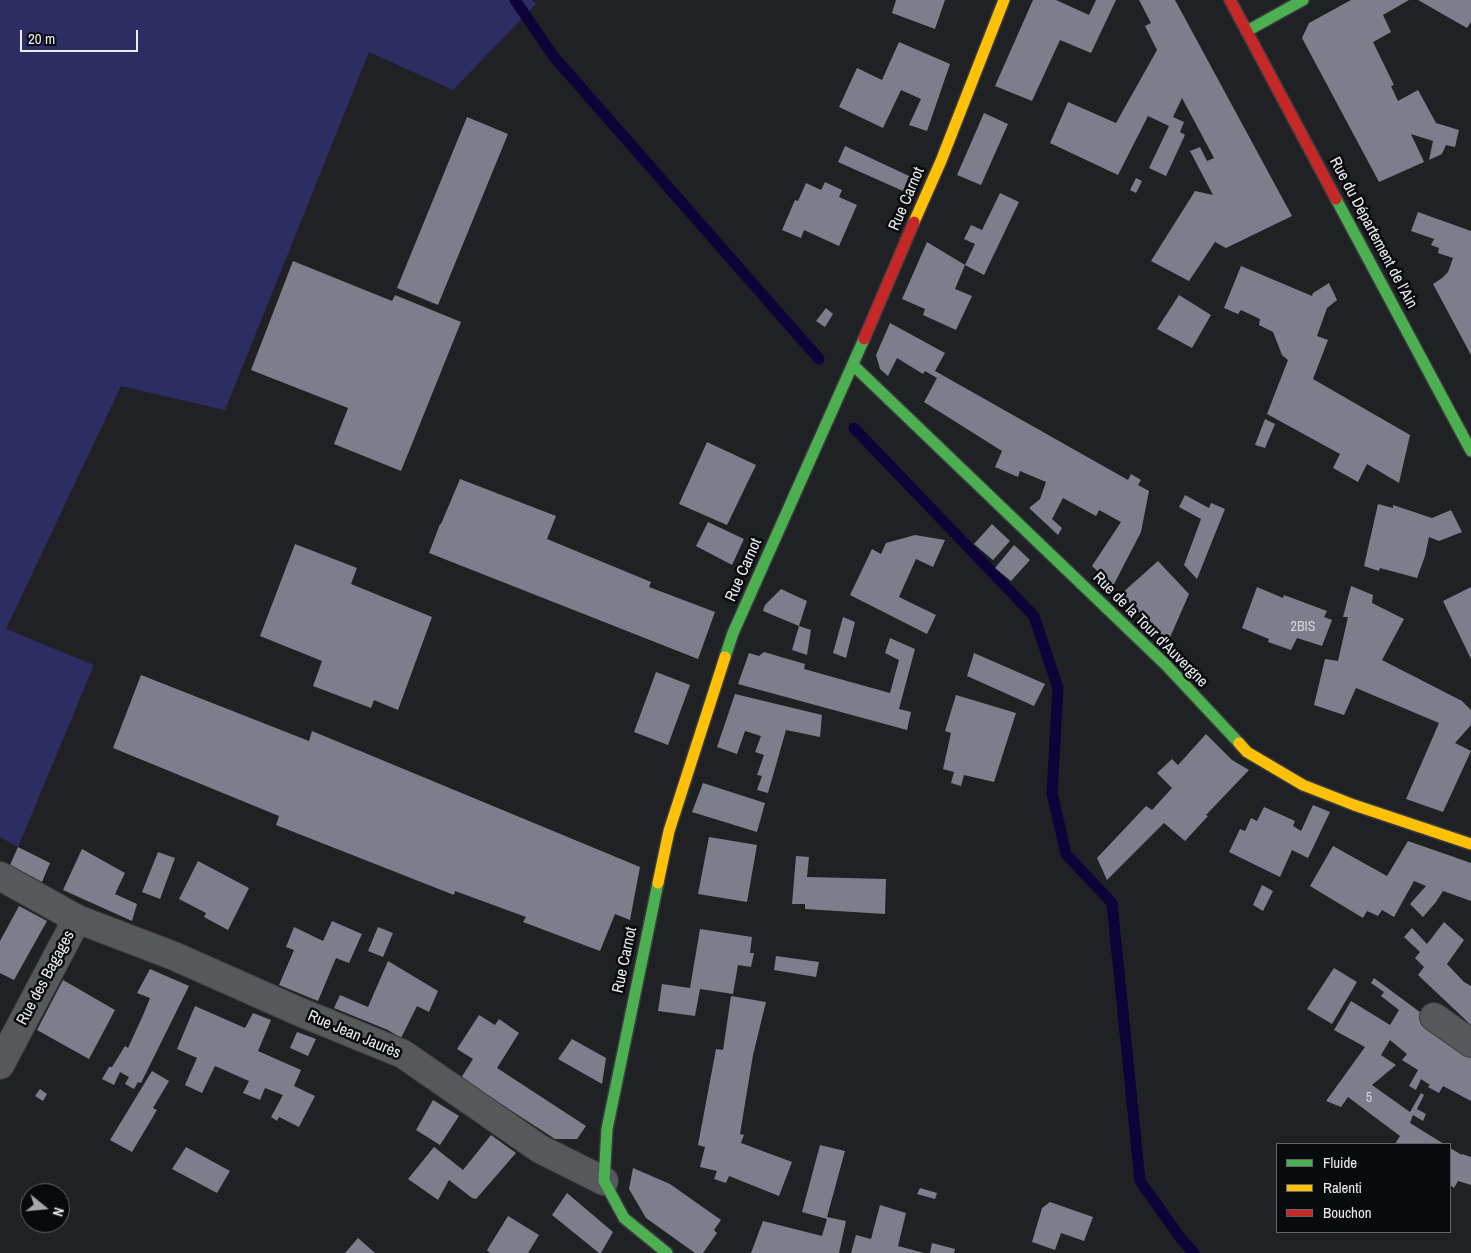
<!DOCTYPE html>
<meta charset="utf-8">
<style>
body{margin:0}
#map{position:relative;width:1471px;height:1253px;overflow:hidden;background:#202125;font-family:"Archivo Narrow",sans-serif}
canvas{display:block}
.legend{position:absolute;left:1276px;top:1143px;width:175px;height:90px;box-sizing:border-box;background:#090a0d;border:1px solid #646568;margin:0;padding:6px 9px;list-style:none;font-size:15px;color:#ecedf1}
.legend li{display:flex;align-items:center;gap:10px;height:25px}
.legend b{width:25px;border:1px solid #646568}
.north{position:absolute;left:20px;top:1183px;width:50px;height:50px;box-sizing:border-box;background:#090a0d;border:1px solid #646568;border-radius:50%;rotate:107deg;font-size:14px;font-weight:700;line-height:20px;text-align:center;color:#ecedf1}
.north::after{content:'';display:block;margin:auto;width:18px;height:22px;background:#a5a6aa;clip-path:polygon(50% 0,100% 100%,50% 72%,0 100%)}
.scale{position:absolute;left:20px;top:30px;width:118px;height:22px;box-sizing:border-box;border:2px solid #ecedf1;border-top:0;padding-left:6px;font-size:15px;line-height:18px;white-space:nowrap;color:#ecedf1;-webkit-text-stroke:4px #090a0d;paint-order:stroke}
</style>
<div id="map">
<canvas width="1471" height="1253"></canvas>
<ul class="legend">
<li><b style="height:6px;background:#4caf50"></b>Fluide</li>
<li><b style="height:6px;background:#ffc107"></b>Ralenti</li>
<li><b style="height:6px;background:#c62828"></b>Bouchon</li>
</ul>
<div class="north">N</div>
<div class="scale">20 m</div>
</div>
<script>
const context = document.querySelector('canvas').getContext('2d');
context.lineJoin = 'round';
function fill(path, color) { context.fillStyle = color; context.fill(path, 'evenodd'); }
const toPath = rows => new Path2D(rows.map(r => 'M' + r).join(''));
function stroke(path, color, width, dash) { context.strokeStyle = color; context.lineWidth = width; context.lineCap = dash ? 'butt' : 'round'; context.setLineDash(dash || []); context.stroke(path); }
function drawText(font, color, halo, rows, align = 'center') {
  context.font = font + ' "Archivo Narrow",sans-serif'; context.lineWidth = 5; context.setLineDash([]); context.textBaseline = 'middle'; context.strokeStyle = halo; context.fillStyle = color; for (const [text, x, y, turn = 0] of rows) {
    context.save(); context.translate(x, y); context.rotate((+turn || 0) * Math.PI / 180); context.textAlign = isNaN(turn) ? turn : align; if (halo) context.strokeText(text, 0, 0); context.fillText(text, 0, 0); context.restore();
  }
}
fill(toPath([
 [0,0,532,0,536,4,453,90,369,52,225,410,121,386,6,629,94,665,18,847,0,837]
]), '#2d2d64');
stroke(toPath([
 [515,0,554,57,819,359],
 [854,428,1034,616,1058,688,1052,793,1066,854,1112,903,1140,1181,1182,1240,1194,1253]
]), '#0d0338', 11);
fill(toPath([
 [896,0,945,0,935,29,892,13],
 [1033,0,1056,0,1089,15,1096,0,1116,0,1091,53,1060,40,1032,101,995,86],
 [1139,0,1175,0,1292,216,1226,248,1215,242,1189,281,1151,261,1195,191,1213,195,1190,151,1200,147,1207,161,1214,158,1182,98,1173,117,1184,122,1180,132,1185,135,1166,176,1149,168,1169,126,1148,116,1118,175,1050,143,1068,102,1116,123,1157,50,1145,26,1151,23],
 [1351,0,1409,0,1383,15,1391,32,1373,42,1394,85,1391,86,1398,101,1418,90,1436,123,1459,130,1455,147,1446,145,1442,154,1429,160,1433,141,1411,134,1424,162,1379,182,1302,38,1309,23],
 [1418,0,1471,0,1471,22,1467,28],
 [899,42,950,64,927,131,909,125,921,99,901,90,883,128,839,107,857,68,882,80],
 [984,113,1008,124,981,185,957,175],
 [467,117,508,134,438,305,397,288],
 [845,146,909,176,903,191,838,162],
 [1136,178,1142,181,1136,193,1130,190],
 [825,182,842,190,839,197,857,205,839,246,804,230,801,238,782,230,795,200,798,201,806,183,821,190],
 [1000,193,1019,202,984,275,965,265,975,244,964,239,971,225,982,230],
 [1418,212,1471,231,1471,355,1433,284,1442,278,1448,272,1453,258,1438,253,1439,248,1431,245,1434,239,1411,231],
 [927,242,965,265,955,289,972,296,956,330,923,315,925,309,902,299],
 [293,261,392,301,395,295,461,322,401,471,334,444,348,408,251,370],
 [1241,266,1312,296,1313,293,1329,283,1337,300,1327,308,1317,336,1328,340,1313,379,1410,435,1399,483,1367,464,1358,482,1333,468,1340,454,1267,414,1288,360,1282,355,1273,332,1259,325,1260,319,1241,310,1238,314,1224,308],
 [1179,295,1211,315,1192,348,1157,329],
 [826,308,833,314,825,327,816,321],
 [890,323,945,353,935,371,1128,480,1131,474,1141,480,1138,485,1149,491,1141,532,1113,586,1092,566,1121,522,1099,510,1096,516,1063,498,1052,519,1062,528,1058,535,1029,508,1040,499,1046,482,1020,471,1018,477,995,467,1002,451,924,402,937,378,925,371,923,374,897,358,888,376,880,369,876,355],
 [1265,419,1275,424,1265,448,1255,445],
 [707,442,756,465,727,525,679,504],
 [460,479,556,516,547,539,651,582,649,587,715,612,698,659,429,553,440,524,441,524],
 [1185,495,1209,508,1211,503,1225,509,1197,579,1184,565,1201,519,1179,507],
 [1378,504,1393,508,1393,505,1432,518,1451,510,1462,532,1439,541,1429,537,1425,556,1417,578,1380,568,1379,571,1364,566],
 [708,522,744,539,732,565,696,546],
 [992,524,1010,541,993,560,974,544],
 [915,535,945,540,933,567,916,559,899,597,936,615,927,634,850,595,872,549,881,554,886,543],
 [295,544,357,568,351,584,432,617,398,710,374,700,371,708,313,686,322,661,260,636],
 [1014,545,1030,560,1011,581,995,568],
 [1158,561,1189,594,1168,642,1121,594],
 [1351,586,1373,595,1372,603,1404,619,1382,660,1462,701,1471,710,1471,725,1455,743,1471,751,1443,812,1406,799,1439,723,1356,688,1344,715,1314,705,1325,659,1338,661,1348,617,1343,617],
 [1257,587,1283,598,1284,595,1327,611,1324,617,1332,620,1322,646,1297,638,1291,650,1268,642,1269,639,1242,628],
 [1471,587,1471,659,1443,601],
 [781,589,807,601,799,626,763,611,765,605],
 [843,617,855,622,846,658,833,653],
 [799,626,811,630,807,655,792,650],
 [890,638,915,649,899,709,911,712,907,730,738,684,749,653,759,656,764,652,805,664,804,669,890,693,899,660,885,653],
 [974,653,1045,684,1034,706,967,676],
 [656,672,690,685,668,745,634,732],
 [141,675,309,741,312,731,640,867,630,920,615,914,600,951,523,922,526,917,455,891,454,895,276,825,279,816,113,748],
 [735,694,822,715,820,737,786,730,768,793,757,790,762,776,757,775,764,755,755,752,761,736,745,731,737,754,717,747],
 [956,695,1016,713,994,782,964,775,961,786,951,783,954,772,943,769,951,733,945,731],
 [1206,734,1232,760,1249,770,1206,815,1208,816,1185,841,1164,823,1107,880,1097,858,1146,806,1152,810,1172,788,1157,773,1172,759,1178,765],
 [703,783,765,803,757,832,692,812],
 [1313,805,1330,812,1308,858,1292,850,1280,877,1229,852,1240,829,1245,831,1251,818,1257,821,1264,807,1295,821,1293,826,1301,831],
 [709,837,757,845,747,902,698,894],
 [1408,841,1471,863,1471,901,1443,891,1436,902,1423,917,1410,904,1426,886,1414,881,1394,917,1382,910,1378,916,1367,911,1363,918,1310,886,1333,846,1387,876],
 [18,847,50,863,42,882,10,865],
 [82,849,125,873,115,894,137,904,132,921,63,890],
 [158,852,175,858,160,899,142,892],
 [796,856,809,857,807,877,886,879,885,914,805,909,805,904,792,904],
 [198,861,249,888,228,930,204,917,206,913,179,899],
 [1262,885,1273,891,1263,911,1253,905],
 [19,906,47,921,14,980,0,973,0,941],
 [332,921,362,934,349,963,336,958,318,1001,279,985,294,950,286,947,294,927,323,941],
 [1444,922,1464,940,1447,964,1464,982,1471,986,1471,1025,1418,975,1424,967,1415,958,1420,952,1404,937,1412,928,1427,944],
 [378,927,393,933,383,957,368,951],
 [700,929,752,937,750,953,754,953,751,967,738,965,733,994,700,989,695,1016,658,1011,662,984,690,988],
 [776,956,819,962,816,977,774,970],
 [388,961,438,991,429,1012,417,1006,401,1038,388,1030,334,1008,340,995,368,1007],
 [1334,968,1357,982,1332,1024,1307,1009],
 [150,969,189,986,141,1083,138,1082,134,1089,125,1084,129,1077,120,1072,114,1085,102,1079,109,1067,112,1067,125,1046,128,1048,144,1013,150,998,137,993],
 [1374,978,1471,1050,1471,1101,1443,1086,1439,1093,1428,1087,1430,1085,1421,1079,1416,1090,1409,1086,1418,1070,1402,1060,1407,1054,1390,1040,1381,1055,1396,1065,1372,1085,1410,1112,1421,1093,1424,1095,1417,1109,1426,1114,1423,1121,1413,1115,1410,1123,1444,1144,1395,1144,1400,1136,1348,1097,1341,1107,1326,1101,1365,1047,1334,1030,1351,1001,1390,1025,1399,1010,1381,996,1384,992,1371,983],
 [63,980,115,1010,89,1059,37,1030],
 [731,996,766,1002,753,1055,740,1134,744,1135,741,1143,792,1162,779,1196,729,1176,726,1183,714,1179,717,1171,700,1167,705,1147,698,1145,716,1049,723,1050],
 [195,1006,245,1028,253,1013,271,1020,258,1051,301,1070,294,1086,315,1096,299,1127,279,1117,277,1121,271,1117,283,1095,265,1088,260,1100,243,1093,249,1081,215,1066,202,1093,185,1085,197,1058,177,1049],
 [479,1015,495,1025,499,1019,519,1033,497,1068,586,1126,577,1139,555,1139,461,1078,473,1059,457,1049],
 [297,1032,316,1039,308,1056,290,1048],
 [572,1039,606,1058,602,1084,558,1059],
 [152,1071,169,1081,153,1108,157,1110,132,1152,110,1140],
 [40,1089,47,1094,43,1101,35,1096],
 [433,1100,459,1116,440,1145,416,1130],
 [491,1135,516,1153,476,1199,472,1198,449,1180,438,1200,408,1179,434,1147,463,1170],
 [820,1145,845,1151,827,1217,846,1221,839,1253,751,1253,763,1221,822,1236,827,1219,802,1212],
 [186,1147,230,1171,217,1193,172,1169],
 [1450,1148,1462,1155,1462,1154,1471,1157,1471,1185,1458,1181,1454,1188,1450,1185],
 [633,1168,670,1184,721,1220,714,1230,717,1233,703,1253,695,1253,646,1218,629,1189],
 [920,1188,937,1193,935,1199,917,1194],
 [567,1193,613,1232,601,1253,599,1253,552,1215],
 [1050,1202,1093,1217,1084,1241,1061,1233,1055,1250,1032,1242,1042,1208],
 [880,1205,906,1213,898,1246,924,1253,851,1253,856,1235,871,1239],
 [508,1216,539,1235,528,1253,490,1253,487,1250],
 [358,1238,375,1253,345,1253],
 [932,1243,955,1249,954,1253,930,1253]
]), '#7c7e8b');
const street = toPath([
 [0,876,77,919,174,956,300,1012,403,1054,540,1149,604,1181],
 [1434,1017,1471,1043],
 [0,1065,77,919]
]);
const fast = toPath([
 [1247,31,1303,0],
 [1336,199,1471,451],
 [853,365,1166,665,1239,743],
 [725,657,733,633,864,339],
 [658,883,607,1129,604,1181,624,1218,667,1253]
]);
const slow = toPath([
 [914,222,941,161,1004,0],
 [1239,743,1247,752,1303,785,1354,805,1471,844],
 [658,883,669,831,725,657]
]);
const jam = toPath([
 [1230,0,1336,199],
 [864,339,914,222]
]);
stroke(street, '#3b3c3f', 30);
stroke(fast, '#3b3c3f', 14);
stroke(slow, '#3b3c3f', 14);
stroke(jam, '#3b3c3f', 14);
stroke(street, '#57585b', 28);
stroke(fast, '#4caf50', 11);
stroke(slow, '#ffc107', 11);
stroke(jam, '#c62828', 11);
drawText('14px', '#d0d1d8', null, [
 ["2BIS",1303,627],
 ["5",1369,1098]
]);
drawText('16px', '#ecedf1', '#090a0d', [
 ["Rue Carnot",907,199,-67],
 ["Rue du Département de l'Ain",1373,233,62],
 ["Rue Carnot",744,570,-66],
 ["Rue de la Tour d'Auvergne",1150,630,45],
 ["Rue Carnot",625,960,-78],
 ["Rue des Bagages",46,978,-62],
 ["Rue Jean Jaurès",354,1035,23]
]);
</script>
